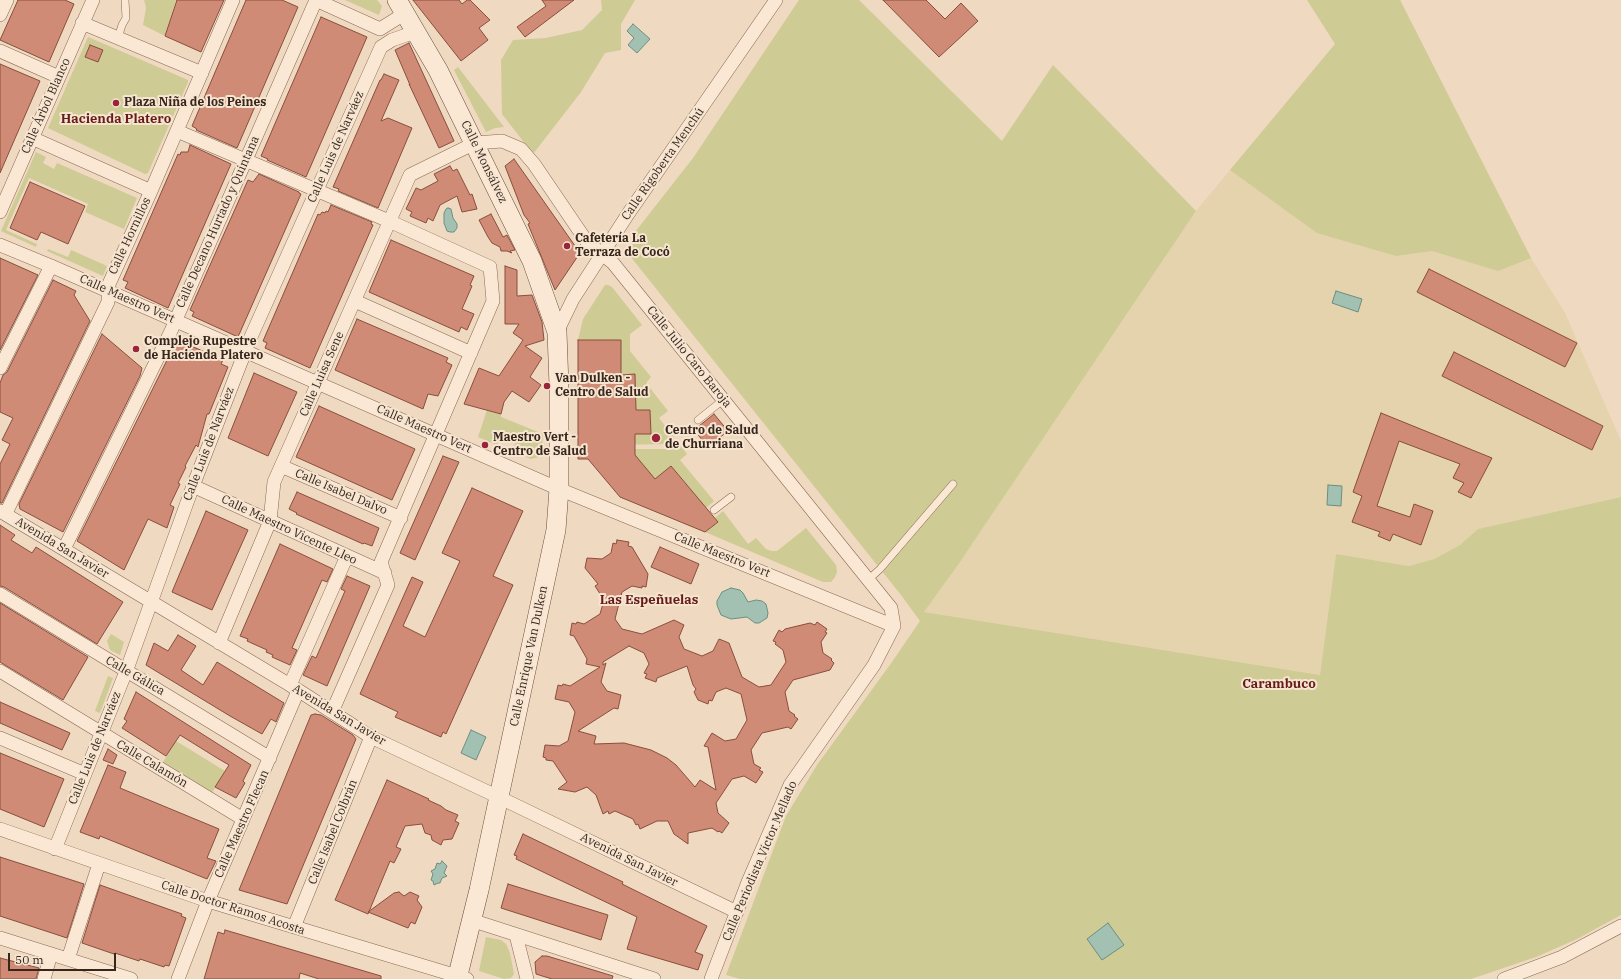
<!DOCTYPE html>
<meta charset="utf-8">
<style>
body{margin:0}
#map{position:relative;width:1621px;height:979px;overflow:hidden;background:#efd9c0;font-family:"IBM Plex Serif",serif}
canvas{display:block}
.scale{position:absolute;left:8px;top:953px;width:108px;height:18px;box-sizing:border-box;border:2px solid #38251c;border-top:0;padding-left:5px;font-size:12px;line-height:14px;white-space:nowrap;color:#38251c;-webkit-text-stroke:3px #f6e5d0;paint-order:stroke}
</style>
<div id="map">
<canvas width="1621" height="979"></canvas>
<div class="scale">50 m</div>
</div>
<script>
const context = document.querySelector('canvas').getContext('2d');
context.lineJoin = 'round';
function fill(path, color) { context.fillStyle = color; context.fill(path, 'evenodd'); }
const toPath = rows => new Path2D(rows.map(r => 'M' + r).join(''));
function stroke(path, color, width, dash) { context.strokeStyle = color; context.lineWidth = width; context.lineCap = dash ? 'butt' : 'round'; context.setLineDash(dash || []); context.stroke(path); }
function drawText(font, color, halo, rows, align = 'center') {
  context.font = font + ' "IBM Plex Serif",serif'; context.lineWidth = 4; context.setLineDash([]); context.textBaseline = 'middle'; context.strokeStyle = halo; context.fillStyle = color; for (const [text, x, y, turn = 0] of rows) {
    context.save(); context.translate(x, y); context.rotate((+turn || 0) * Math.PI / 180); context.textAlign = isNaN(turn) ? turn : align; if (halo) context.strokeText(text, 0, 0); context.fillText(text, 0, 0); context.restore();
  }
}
fill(toPath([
 [1400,0,1531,258,1565,313,1621,441,1621,497,1478,529,1460,545,1434,559,1409,566,1336,554,1320,675,924,612,958,565,1196,211,1335,44]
]), '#e5d3ad');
fill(toPath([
 [144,0,176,0,165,36,143,25,146,8],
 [345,0,377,0,382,6,379,15],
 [601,0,635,0,621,24,621,50,605,53,581,92,533,154,502,114,501,60,513,40,546,38,582,30,602,10],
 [799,0,859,0,1002,141,1053,65,1196,211,958,565,924,612,1320,675,1336,554,1409,566,1434,559,1460,545,1478,529,1621,497,1621,915,1577,939,1536,957,1471,979,740,979,726,975,786,816,817,765,892,662,920,621,901,595,630,256,632,236,693,158],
 [1307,0,1400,0,1531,258,1498,271,1432,251,1396,256,1317,233,1230,170,1335,44],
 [88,37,188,80,188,82,148,173,145,174,48,128],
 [458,67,504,127,495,128,486,132,454,70],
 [36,152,46,157,43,163,54,169,57,163,137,198,124,229,85,212,88,204,29,178,6,230,37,244,36,247,1,231],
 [48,249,68,257,71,250,107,266,103,276,47,251],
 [605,285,608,285,612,287,642,325,630,334,630,351,651,377,646,383,668,411,659,418,674,437,666,444,611,445,611,434,651,434,650,410,594,410,636,398,635,374,594,375,594,364,621,363,621,340,578,340,583,319],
 [487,410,501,414,501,417,543,434,541,454,539,457,531,459,512,451,517,440,502,434,497,445,478,437],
 [678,442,687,454,680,460,714,501,706,508,671,466,647,486,635,463,635,449,668,449],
 [723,511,748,544,756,538,766,549,771,551,777,551,806,528,836,565,837,572,835,577,831,582,823,582,705,532,718,522,715,518],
 [111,634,124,642,120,655,110,650,107,641],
 [108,676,113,678,100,713,95,711],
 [176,741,225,771,212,793,163,762],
 [486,937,501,940,506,944,510,953,514,974,511,978,504,979,479,971]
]), '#cecb94');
const water = toPath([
 [633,24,650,39,637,53,628,45,634,38,627,31,633,24],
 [448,208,451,209,453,218,457,224,457,228,454,232,450,232,447,231,444,223,444,213,446,209,448,208],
 [1336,291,1362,299,1358,312,1332,303,1336,291],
 [1328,485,1342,486,1341,506,1327,505,1328,485],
 [731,588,740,590,743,593,748,602,756,600,762,601,766,604,768,613,767,618,759,623,755,623,747,617,731,619,721,615,717,605,717,601,722,592,731,588],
 [471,730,486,737,476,760,461,753,471,730],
 [442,861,447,866,444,873,447,876,442,878,440,883,438,883,434,885,433,881,431,880,433,874,431,871,435,869,437,863,440,864,442,861],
 [1108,923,1124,945,1102,960,1087,939,1108,923]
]);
fill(water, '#a3c1b3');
stroke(water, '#6a8f80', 1);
const building = toPath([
 [18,0,65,0,74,4,49,62,0,40,18,0],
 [177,0,224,0,201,52,165,36,177,0],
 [246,0,282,0,298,7,237,148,196,130,197,129,192,126,246,0],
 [413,0,459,0,462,4,467,0,470,0,490,20,479,28,488,40,461,61,413,0],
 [542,0,574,0,525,37,517,27,546,6,542,0],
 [883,0,926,0,945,19,961,3,978,21,939,57,883,0],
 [321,17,367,37,306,177,267,160,268,159,261,156,321,17],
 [409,43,454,141,439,148,409,84,410,85,395,50,409,43],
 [90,45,103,50,98,62,85,57,90,45],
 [0,64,40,81,0,173,0,64],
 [384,74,399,80,381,121,388,118,412,128,378,208,338,191,339,189,333,187,380,80,381,80,384,74],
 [190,145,231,164,168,308,125,288,128,282,123,280,178,154,180,155,181,152,188,152,190,145],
 [514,159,580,253,555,290,528,224,530,223,524,215,505,166,514,159],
 [450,166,453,171,457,169,470,195,472,194,477,209,462,212,457,196,440,205,433,221,428,218,426,223,410,216,412,212,406,209,416,188,421,190,438,181,434,174,450,166],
 [259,174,299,192,299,193,301,194,238,337,192,316,194,312,190,310,248,180,253,182,259,174],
 [30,182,85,206,68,244,41,232,37,240,10,228,30,182],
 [331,205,372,222,371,224,373,225,310,368,265,348,267,343,263,341,318,214,320,215,322,212,325,213,326,211,328,212,331,205],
 [491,214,503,237,507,235,515,250,510,251,512,253,507,251,501,251,500,247,492,243,488,237,479,220,491,214],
 [391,240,474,276,470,285,472,286,462,309,474,314,467,330,461,327,459,332,369,292,391,240],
 [0,258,38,275,0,350,0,258],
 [505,266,517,270,517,296,532,295,542,322,544,340,525,346,542,358,530,377,541,385,529,402,512,391,504,402,501,414,464,404,479,368,499,376,523,340,513,333,519,324,505,324,505,266],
 [1429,269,1577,343,1565,367,1417,292,1429,269],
 [53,280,76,291,74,295,90,321,2,503,0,503,0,464,10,444,2,440,13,418,0,412,0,383,3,375,7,372,53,280],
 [357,319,448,358,446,362,452,365,438,396,428,394,423,409,335,370,357,319],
 [102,334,142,368,140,376,63,532,20,509,19,504,102,334],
 [578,340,621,340,621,375,635,374,636,410,650,410,651,434,635,434,635,455,655,479,671,466,718,522,705,532,620,497,588,459,578,459,578,340],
 [180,341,223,360,221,364,228,367,209,414,207,414,198,447,196,445,185,466,186,467,178,483,180,484,170,505,174,507,167,528,148,519,124,570,77,541,175,344,179,345,180,341],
 [1454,352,1603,426,1592,450,1442,376,1454,352],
 [254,373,297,392,268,456,228,438,254,373],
 [319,406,415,449,392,500,296,457,319,406],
 [1381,413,1492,458,1471,498,1458,492,1464,483,1453,478,1460,464,1399,441,1377,506,1410,517,1414,504,1433,511,1421,545,1393,534,1390,541,1378,536,1380,532,1352,522,1362,496,1353,492,1381,413],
 [714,414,728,431,708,447,694,430,714,414],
 [443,456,459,462,415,560,400,553,443,456],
 [472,488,523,511,493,576,513,585,446,734,443,732,441,737,395,717,398,712,360,694,412,577,423,582,403,626,425,637,460,561,442,553,472,488],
 [297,492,379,528,372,546,364,543,363,544,296,514,297,513,289,509,297,492],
 [206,511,248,530,212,610,172,592,206,511],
 [0,525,15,535,11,540,32,553,36,547,123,602,97,644,4,587,0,586,0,525],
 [617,540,629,542,628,546,632,547,648,574,646,587,642,586,642,588,632,586,622,592,615,619,622,629,642,634,674,620,684,625,679,637,684,649,702,656,713,651,719,639,729,643,742,677,759,687,771,685,786,662,783,650,775,644,776,642,773,641,779,630,782,632,785,629,810,623,815,625,817,622,827,629,825,632,827,633,821,642,823,653,832,659,831,660,834,663,830,670,793,680,785,692,789,711,795,715,794,716,798,719,791,729,788,727,762,733,751,750,754,764,761,768,759,770,763,772,756,783,744,776,732,779,716,803,718,813,729,823,722,833,719,831,718,832,712,828,688,833,688,844,674,834,668,821,657,821,640,829,638,824,636,825,633,819,615,811,609,814,608,811,603,814,596,795,587,787,575,792,558,789,567,782,553,761,546,760,546,758,543,757,545,745,559,746,568,741,575,712,569,702,555,699,558,685,562,686,563,684,570,686,600,667,586,664,587,659,574,636,570,635,572,623,576,624,577,622,584,624,600,614,604,600,595,586,598,584,585,568,587,558,602,559,611,553,613,543,616,544,617,540],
 [629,646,644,653,649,664,644,673,647,674,645,678,656,682,657,678,687,666,693,685,696,689,694,692,698,700,708,704,709,700,712,701,716,692,726,688,741,694,747,720,736,739,725,741,712,733,704,746,708,747,716,790,700,780,695,787,676,765,667,758,651,750,624,743,594,744,596,736,578,731,614,708,618,709,621,695,607,691,601,682,606,663,603,665,603,662,629,646],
 [280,544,333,569,327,582,322,580,292,648,297,650,290,665,272,657,273,655,266,652,267,650,247,641,248,639,240,636,280,544],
 [660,547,699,564,691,584,651,567,660,547],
 [347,576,370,586,327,686,303,675,312,656,316,658,345,591,341,589,347,576],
 [0,603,88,657,63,700,0,662,0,603],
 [178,635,196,646,181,670,203,685,217,662,284,703,276,722,271,719,262,734,230,716,146,665,154,643,168,651,178,635],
 [136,692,251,765,243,781,245,783,236,798,215,787,229,765,217,758,180,735,166,756,122,728,127,721,124,719,136,692],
 [0,702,70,733,62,750,0,723,0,702],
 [315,714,321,715,353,735,356,739,287,904,239,890,311,715,315,714],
 [108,749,117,755,113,764,103,760,108,749],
 [0,753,64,779,44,827,0,809,0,753],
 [108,765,126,772,120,788,219,829,207,858,216,861,207,879,100,836,99,839,80,832,108,765],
 [387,780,429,799,428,800,441,806,446,810,458,815,455,821,459,823,452,839,443,840,441,845,432,840,431,835,425,833,422,824,405,826,396,847,401,849,394,863,390,861,368,914,335,900,387,780],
 [523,834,623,882,622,884,707,926,695,952,703,955,698,970,627,949,637,917,516,859,517,856,514,855,523,834],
 [0,857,84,884,67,938,0,916,0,857],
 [508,884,608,915,601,940,501,908,508,884],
 [100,885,182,914,181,916,186,918,169,966,165,965,164,967,140,959,139,961,115,953,114,954,82,943,100,885],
 [399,892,404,896,410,892,419,896,417,900,422,907,415,924,411,922,408,928,368,912,394,893,399,892],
 [225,930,381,976,381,979,319,979,300,973,299,979,204,979,218,932,224,934,225,930],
 [542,956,547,956,613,976,612,979,552,979,536,974,535,962,542,956],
 [0,958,39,968,36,979,0,979,0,958]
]);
fill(building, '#cf8b75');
stroke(building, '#894e3c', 1);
const lane = toPath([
 [118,38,122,25,126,18,125,0],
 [698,420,723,400],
 [714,510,731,497],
 [868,580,880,569,953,484]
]);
const street = toPath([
 [316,0,380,29,404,14],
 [0,15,7,0],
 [82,23,202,73],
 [0,51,59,77],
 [177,131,389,221,490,267,493,301,381,562,388,585,332,712],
 [32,138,151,191],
 [0,212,93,0],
 [0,245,51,266,559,489,894,626],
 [355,301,471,353],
 [557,332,573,299,628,214,776,0],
 [0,368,51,266],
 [281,466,401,518],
 [193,486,385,573],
 [0,511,290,685,371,737,490,793,737,912],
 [6,513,108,302,109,284,151,191,233,0],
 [64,549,171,331,316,0],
 [0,594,270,758],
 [219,643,270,521,274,482,410,175,475,143,502,141,521,149,534,164,587,242,613,263,891,608,894,626],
 [0,671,243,819],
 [290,685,347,556],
 [0,738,85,774],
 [0,829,208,901,467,979],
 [55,849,127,669,193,486,250,339,381,47,392,40,415,32],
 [471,920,654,979],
 [294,927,371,737],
 [516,935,527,979],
 [0,938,131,979],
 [68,959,99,864],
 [44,979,51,954],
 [178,979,208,901,298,691],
 [711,979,748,882,790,785,874,665,894,626],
 [1504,979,1562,957,1621,926]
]);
const secondary = toPath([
 [397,0,438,70,532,261,557,332,559,386,559,489,556,530,479,890,457,979]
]);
stroke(lane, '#896957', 8);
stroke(street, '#896957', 14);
stroke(secondary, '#6b4b3b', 20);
stroke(lane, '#fae8d4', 7);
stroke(street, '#fae8d4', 13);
stroke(secondary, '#fae8d4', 19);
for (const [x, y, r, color] of [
 [116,103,4,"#9a253a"],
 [567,246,4,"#9a253a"],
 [136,349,4,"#9a253a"],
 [547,386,4,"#9a253a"],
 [656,438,5,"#9a253a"],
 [485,445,4,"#9a253a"]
]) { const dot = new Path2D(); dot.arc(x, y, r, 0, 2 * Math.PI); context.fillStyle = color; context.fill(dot); stroke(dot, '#f6e5d0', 1.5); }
drawText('bold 12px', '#38251c', '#f6e5d0', [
 ["Plaza Niña de los Peines",124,103],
 ["Cafetería La",575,239],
 ["Terraza de Cocó",575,253],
 ["Complejo Rupestre",144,342],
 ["de Hacienda Platero",144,356],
 ["Van Dulken -",555,379],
 ["Centro de Salud",555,393],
 ["Centro de Salud",665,431],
 ["de Churriana",665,445],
 ["Maestro Vert -",493,438],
 ["Centro de Salud",493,452]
], 'left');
drawText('12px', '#38251c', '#f6e5d0', [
 ["Calle Árbol Blanco",46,106,-66],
 ["Calle Luis de Narváez",336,147,-66],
 ["Calle Monsálvez",484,162,64],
 ["Calle Rigoberta Menchú",663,164,-55],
 ["Calle Decano Hurtado y Quintana",218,222,-66],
 ["Calle Hornillos",130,236,-65],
 ["Calle Maestro Vert",127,299,24],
 ["Calle Julio Caro Baroja",689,357,51],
 ["Calle Luisa Sene",322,374,-66],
 ["Calle Maestro Vert",424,429,24],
 ["Calle Luis de Narváez",209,444,-69],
 ["Calle Isabel Dalvo",341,492,23],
 ["Calle Maestro Vicente Lleo",289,530,25],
 ["Avenida San Javier",62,548,31],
 ["Calle Maestro Vert",722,555,22],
 ["Calle Enrique Van Dulken",529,656,-78],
 ["Calle Gálica",135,676,30],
 ["Avenida San Javier",339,715,31],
 ["Calle Luis de Narváez",95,748,-68],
 ["Calle Calamón",152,764,31],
 ["Calle Maestro Flecan",242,824,-66],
 ["Calle Isabel Colbrán",333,832,-68],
 ["Avenida San Javier",629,860,26],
 ["Calle Periodista Víctor Mellado",760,861,-67],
 ["Calle Doctor Ramos Acosta",233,908,18]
]);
drawText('bold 13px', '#661d1a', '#f6e5d0', [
 ["Hacienda Platero",116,119],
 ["Las Espeñuelas",649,600],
 ["Carambuco",1279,684]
]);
</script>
